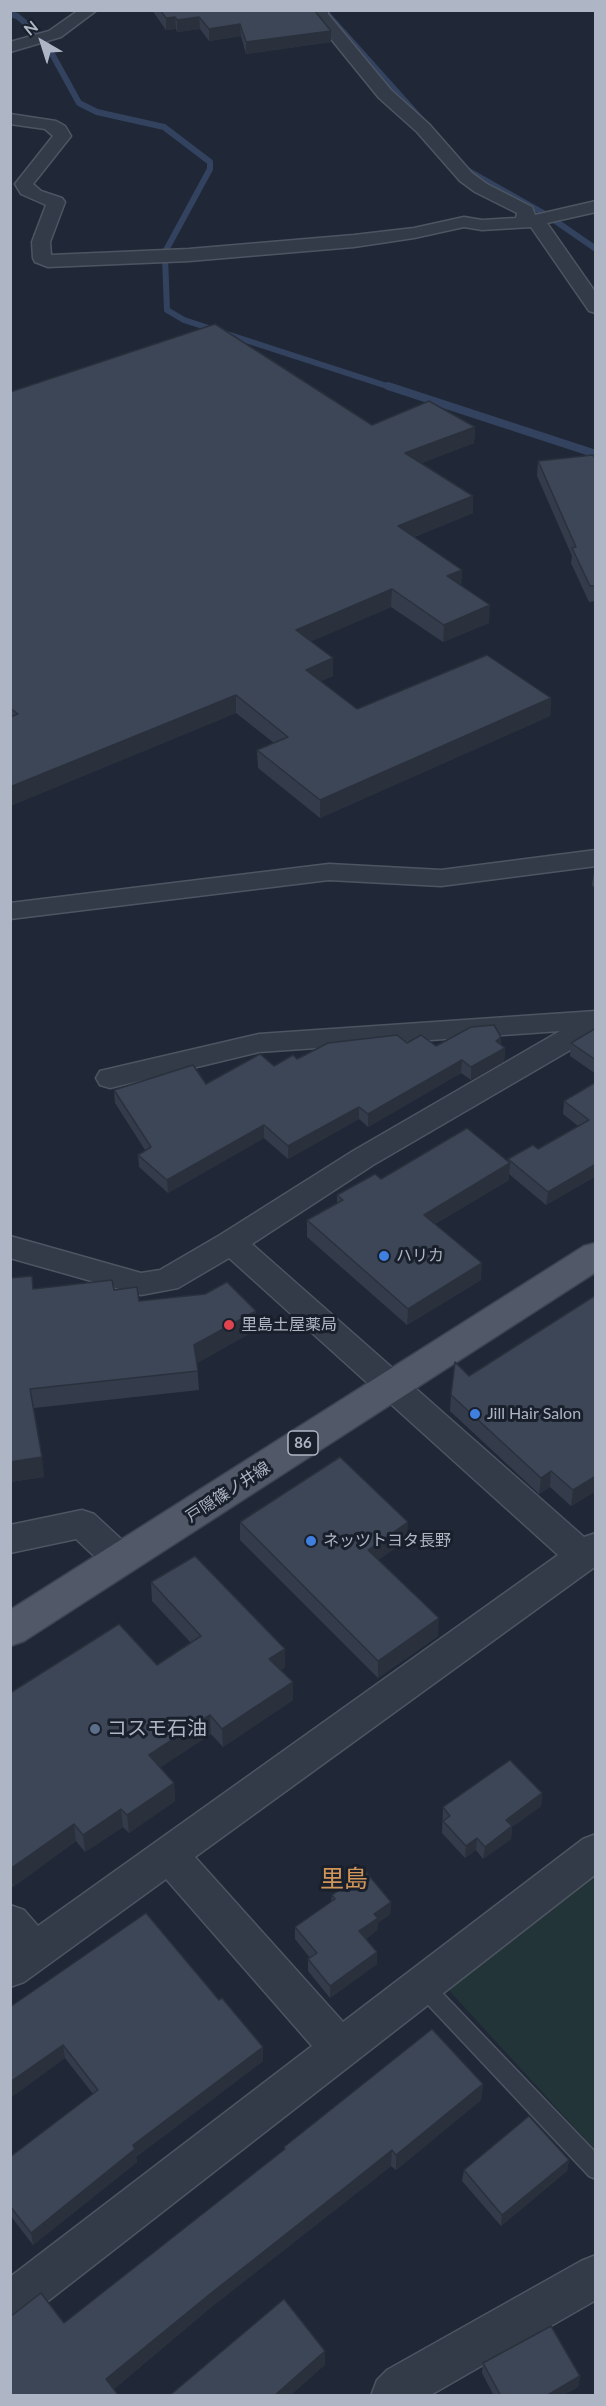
<!DOCTYPE html>
<meta charset="utf-8">
<style>
body{margin:0}
#map{position:relative;width:606px;height:2406px;overflow:hidden;background:#202837;font-family:Lato,sans-serif}
canvas{display:block}
.frame{position:absolute;inset:0;border:12px solid #aeb5c4;pointer-events:none}
.north{position:absolute;left:12px;top:12px;width:60px;height:60px;-webkit-text-stroke:4px #19202c;paint-order:stroke;rotate:321deg;font-size:16px;font-weight:700;line-height:24px;text-align:center;color:#aeb5c4}
.north::after{content:'';display:block;margin:auto;width:21px;height:27px;background:#aeb5c4;clip-path:polygon(50% 0,100% 100%,50% 72%,0 100%)}
</style>
<div id="map">
<canvas width="606" height="2406"></canvas>
<div class="frame"></div>
<div class="north">N</div>
</div>
<script>
const context = document.querySelector('canvas').getContext('2d');
context.lineJoin = 'round';
function fill(path, color) { context.fillStyle = color; context.fill(path, 'evenodd'); }
const toPath = rows => new Path2D(rows.map(r => 'M' + r).join(''));
function stroke(path, color, width, dash) { context.strokeStyle = color; context.lineWidth = width; context.lineCap = dash ? 'butt' : 'round'; context.setLineDash(dash || []); context.stroke(path); }
function drawText(font, color, halo, rows, align = 'center') {
  context.font = font + ' Lato,"Noto Sans JP",sans-serif'; context.lineWidth = 6; context.setLineDash([]); context.textBaseline = 'middle'; context.strokeStyle = halo; context.fillStyle = color; for (const [text, x, y, turn = 0] of rows) {
    context.save(); context.translate(x, y); context.rotate((+turn || 0) * Math.PI / 180); context.textAlign = isNaN(turn) ? turn : align; if (halo) context.strokeText(text, 0, 0); context.fillText(text, 0, 0); context.restore();
  }
}
fill(toPath([
 [595,1868,595,2150,446,1987]
]), '#223438');
stroke(toPath([
 [10,14,17,16,41,36],
 [328,15,422,120],
 [46,43,79,103,97,112,164,127,210,162,210,169,165,252],
 [469,171,545,214],
 [554,220,596,249],
 [165,257,167,310,184,320,393,388]
]), '#33435f', 6);
stroke(toPath([
 [388,386,596,454]
]), '#33435f', 8);
const lane = toPath([
 [422,1976,429,1979,596,2153,596,2179,589,2176,415,1991,412,1985,415,1979,422,1976]
]);
const street = toPath([
 [79,10,97,10,61,37,10,52,10,42,49,31,79,10],
 [312,10,328,10,328,14,391,90,429,124,472,173,487,184,532,207,535,215,596,201,596,212,547,223,596,293,596,313,589,311,531,227,482,230,464,227,414,238,354,247,189,261,48,267,35,262,33,258,32,242,46,205,21,194,15,184,53,136,45,129,10,124,10,114,56,121,65,126,71,136,33,184,41,191,62,198,65,202,50,242,51,255,189,249,354,235,414,228,464,217,482,220,516,218,517,213,475,192,460,181,417,132,379,98,314,18,312,10],
 [596,850,596,866,441,886,329,880,10,919,10,903,329,864,441,870,596,850],
 [596,1011,596,1035,373,1165,252,1244,584,1537,596,1533,596,1566,195,1857,343,2022,583,1839,596,1834,596,1874,25,2319,10,2325,10,2277,312,2046,166,1879,24,1982,10,1987,10,1905,24,1910,38,1926,558,1555,229,1258,178,1288,141,1295,10,1258,10,1236,141,1273,160,1270,220,1235,353,1151,560,1031,259,1052,110,1088,100,1085,96,1078,100,1071,259,1034,596,1011],
 [82,1510,94,1514,133,1550,138,1560,133,1570,121,1574,109,1570,76,1539,10,1553,10,1525,82,1510],
 [596,2255,596,2300,429,2396,371,2396,377,2380,387,2370,581,2261,596,2255]
]);
const primary = toPath([
 [596,1243,596,1272,24,1641,10,1646,10,1610,584,1246,596,1243]
]);
stroke(lane, '#4e5562', 3);
stroke(street, '#4e5562', 3);
stroke(primary, '#3d4451', 3);
fill(lane, '#333b48');
fill(street, '#333b48');
fill(primary, '#515968');
fill(toPath([
 [152,10,314,10,331,42,246,54,241,36,209,41,200,29,177,32,176,29,166,30],
 [10,392,372,425,475,427,474,443,421,463,473,513,414,537,462,570,461,586,489,623,443,642,391,607,311,641,333,676,321,681,357,709,551,698,550,716,320,818,258,768,257,750,274,743,236,713,10,806],
 [596,460,596,601,589,602,571,563,572,556,537,476,538,461],
 [594,872,596,872,596,890,592,885],
 [596,1028,596,1074,570,1056,571,1043],
 [501,1037,501,1045,505,1048,504,1061,471,1080,461,1073,368,1127,359,1119,288,1159,264,1138,168,1193,139,1167,138,1155,145,1150,115,1103,114,1090,206,1084,297,1059,407,1043,436,1046],
 [596,1082,596,1176,546,1205,509,1174,509,1180,435,1224,481,1280,407,1325,307,1237,307,1220,337,1203,337,1195,381,1179,508,1162,508,1159,538,1149,578,1126,563,1114,564,1101],
 [32,1276,33,1289,114,1290,139,1301,256,1330,197,1363,199,1390,34,1408,44,1477,10,1482],
 [596,1295,596,1491,571,1506,550,1487,539,1494,450,1411,451,1395,469,1376],
 [240,1522,407,1540,378,1560,438,1636,378,1678,240,1540],
 [151,1582,285,1649,285,1667,281,1670,293,1682,293,1700,223,1747,211,1734,159,1768,174,1783,175,1801,129,1833,123,1827,85,1852,76,1841,13,1887,10,1885,10,1693,157,1665,191,1643,152,1601],
 [542,1793,541,1806,512,1827,511,1839,483,1859,476,1850,465,1858,442,1833,443,1807],
 [332,1895,391,1902,390,1914,378,1923,377,1930,366,1939,377,1964,330,1998,308,1971,308,1959,310,1958,295,1939,295,1927,331,1902],
 [219,2000,263,2047,263,2061,136,2157,137,2162,33,2245,10,2215,10,2157,93,2094,65,2058,10,2098,10,2007],
 [483,2084,481,2100,396,2170,391,2166,210,2308,114,2389,64,2323,284,2150,284,2147],
 [569,2160,567,2171,501,2226,462,2181,464,2170],
 [483,2363,580,2376,578,2387,562,2396,494,2396,482,2373]
]), '#343c4b');
fill(toPath([
 [175,17,176,29,166,30,166,18],
 [199,17,200,29,177,32,177,20],
 [240,24,241,36,209,41,209,29],
 [331,31,331,42,246,54,246,42],
 [475,427,474,443,404,470,405,453],
 [473,496,473,513,398,543,398,526],
 [462,570,461,587,447,576],
 [392,589,391,607,296,648,296,630],
 [490,605,489,623,443,642,444,625],
 [333,658,333,676,306,687,306,670],
 [236,695,236,713,10,806,10,787],
 [551,698,550,716,320,818,320,800],
 [501,1037,500,1050,496,1041],
 [505,1048,504,1061,471,1080,471,1067],
 [462,1060,461,1073,368,1127,368,1114],
 [359,1107,359,1119,288,1159,288,1146],
 [264,1125,264,1138,168,1193,167,1180],
 [510,1163,509,1180,423,1231,424,1215],
 [596,1164,596,1176,546,1205,548,1192],
 [482,1263,481,1280,407,1325,408,1309],
 [256,1311,256,1330,195,1364,194,1345],
 [42,1457,44,1477,10,1482,10,1462],
 [551,1471,550,1487,539,1494,541,1478],
 [596,1476,596,1491,571,1506,573,1490],
 [408,1522,407,1540,367,1568,368,1550],
 [439,1618,438,1636,378,1678,378,1661],
 [285,1649,285,1667,269,1677,269,1659],
 [293,1682,293,1700,223,1747,222,1729],
 [210,1715,211,1734,150,1774,149,1755],
 [174,1783,175,1801,129,1833,127,1815],
 [542,1793,541,1806,512,1827,511,1839,483,1859,485,1847,506,1820],
 [121,1809,123,1827,85,1852,83,1835],
 [74,1824,76,1841,13,1887,10,1869],
 [477,1838,476,1850,465,1858,466,1846],
 [391,1902,390,1914,378,1923,377,1930,359,1944,359,1931,374,1914],
 [377,1952,377,1964,330,1998,330,1986],
 [63,2045,65,2058,10,2098,10,2082],
 [263,2047,263,2061,136,2157,137,2162,33,2245,31,2233,133,2145],
 [483,2084,481,2100,396,2170,396,2155],
 [392,2150,391,2166,210,2308,109,2393,106,2379,210,2294],
 [569,2160,567,2171,501,2226,502,2215],
 [325,2351,325,2365,290,2396,274,2396],
 [580,2376,578,2387,562,2396,546,2396]
]), '#2a313d');
const building = toPath([
 [160,10,314,10,331,31,246,42,240,24,209,29,199,17,177,20,175,17,166,18,160,10],
 [215,324,372,425,429,401,475,427,405,453,473,496,398,526,462,570,447,576,490,605,444,625,392,589,296,630,333,658,306,670,357,709,487,655,551,698,320,800,257,750,288,737,236,695,10,787,10,717,18,714,10,708,10,392,215,324],
 [593,455,596,460,596,586,590,586,572,548,576,547,538,461,593,455],
 [494,1025,501,1037,496,1041,505,1048,471,1067,462,1060,368,1114,359,1107,288,1146,264,1125,167,1180,138,1155,151,1147,114,1090,193,1065,206,1084,260,1054,274,1066,293,1055,297,1059,328,1043,397,1035,407,1043,421,1035,436,1046,471,1027,494,1025],
 [596,1028,596,1060,571,1043,596,1028],
 [596,1082,596,1164,548,1192,508,1159,533,1145,538,1149,589,1120,564,1101,596,1082],
 [467,1128,510,1163,424,1215,482,1263,408,1309,307,1220,343,1200,337,1195,375,1174,381,1179,467,1128],
 [32,1276,33,1289,112,1280,114,1290,137,1287,139,1301,205,1294,227,1282,256,1311,194,1345,198,1371,30,1389,42,1457,10,1462,10,1278,32,1276],
 [596,1295,596,1476,573,1490,551,1471,541,1478,451,1395,455,1362,469,1376,596,1295],
 [340,1457,408,1522,368,1550,439,1618,378,1661,240,1522,340,1457],
 [195,1556,285,1649,269,1659,293,1682,222,1729,210,1715,149,1755,174,1783,127,1815,121,1809,83,1835,74,1824,10,1869,10,1693,119,1624,157,1665,201,1636,151,1582,195,1556],
 [510,1760,542,1793,506,1820,512,1826,485,1847,477,1838,466,1846,443,1821,450,1816,443,1807,510,1760],
 [366,1872,391,1902,374,1914,378,1918,359,1931,377,1952,330,1986,308,1959,317,1953,295,1927,335,1899,332,1895,366,1872],
 [146,1913,219,2000,222,1998,263,2047,133,2145,135,2149,31,2233,10,2206,10,2157,98,2090,63,2045,10,2082,10,2007,146,1913],
 [432,2029,483,2084,396,2155,392,2150,338,2193,210,2294,106,2379,119,2396,10,2396,10,2317,41,2293,64,2323,285,2149,284,2147,432,2029],
 [529,2116,569,2160,502,2215,464,2170,529,2116],
 [284,2299,325,2351,274,2396,169,2396,284,2299],
 [551,2326,580,2376,546,2396,501,2396,483,2363,551,2326]
]);
fill(building, '#3c4657');
stroke(building, '#2a313d', 1.5);
for (const [x, y, r, color] of [
 [384,1256,6,"#3f7fe0"],
 [229,1325,6,"#e0444e"],
 [475,1414,6,"#3f7fe0"],
 [311,1541,6,"#3f7fe0"],
 [95,1729,6,"#5c6f8a"]
]) { const dot = new Path2D(); dot.arc(x, y, r, 0, 2 * Math.PI); context.fillStyle = color; context.fill(dot); stroke(dot, '#19202c', 2); }
for (const [x, y, w] of [
 [303,1443,30]
]) { const box = new Path2D(); box.roundRect(x - w / 2, y - 12, w, 24, 4.5); context.fillStyle = '#19202c'; context.fill(box); stroke(box, '#aeb5c4', 1.5); }
drawText('bold 15px', '#aeb5c4', null, [
 ["86",303,1443]
]);
drawText('16px', '#aeb5c4', '#19202c', [
 ["ハリカ",396,1256],
 ["里島土屋薬局",241,1325],
 ["Jill Hair Salon",487,1414],
 ["ネッツトヨタ長野",323,1541]
], 'left');
drawText('16px', '#aeb5c4', '#19202c', [
 ["戸隠篠ノ井線",228,1492,-33]
]);
drawText('20px', '#aeb5c4', '#19202c', [
 ["コスモ石油",107,1729]
], 'left');
drawText('24px', '#d3965a', '#19202c', [
 ["里島",344,1879]
]);
</script>
